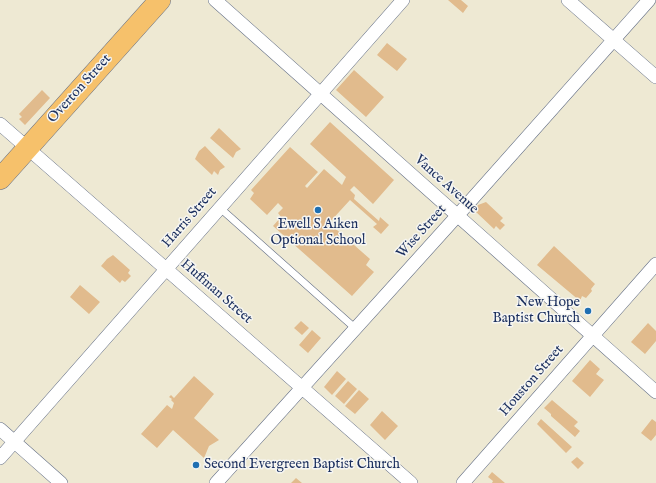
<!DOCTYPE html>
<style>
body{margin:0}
canvas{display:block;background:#eee9d3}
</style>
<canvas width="656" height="483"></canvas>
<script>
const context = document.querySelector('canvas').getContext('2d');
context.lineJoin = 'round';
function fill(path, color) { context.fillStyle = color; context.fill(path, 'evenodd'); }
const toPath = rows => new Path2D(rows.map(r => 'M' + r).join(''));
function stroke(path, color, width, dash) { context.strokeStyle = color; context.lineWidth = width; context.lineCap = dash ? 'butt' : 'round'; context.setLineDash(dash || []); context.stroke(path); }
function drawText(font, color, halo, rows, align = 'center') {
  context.font = font + ' "IM FELL English",serif'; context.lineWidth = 3; context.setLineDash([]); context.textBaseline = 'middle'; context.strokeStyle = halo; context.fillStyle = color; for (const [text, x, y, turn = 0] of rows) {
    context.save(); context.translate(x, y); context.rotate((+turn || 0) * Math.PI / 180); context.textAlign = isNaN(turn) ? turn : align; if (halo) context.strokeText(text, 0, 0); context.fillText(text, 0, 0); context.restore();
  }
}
fill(toPath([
 [448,0,461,0,468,6,463,13],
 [387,43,407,59,397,71,377,55],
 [354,70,384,97,366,117,336,90],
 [42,90,50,98,25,125,19,119,22,117,19,114],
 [330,122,394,180,373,204,354,186,350,190,355,195,354,199,379,221,380,217,389,225,381,234,373,227,377,224,350,200,329,223,370,259,366,265,374,272,352,296,273,226,281,217,278,213,283,208,278,203,267,215,250,199,254,193,251,190,290,147,318,172,305,186,307,188,324,169,342,185,346,177,310,144],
 [219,128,241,149,236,152,233,158,210,138],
 [205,146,225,167,220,170,218,175,214,171,212,175,195,159,199,151],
 [486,202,503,218,500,221,505,225,500,230,496,226,494,229,475,211,478,205],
 [554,246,595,284,591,289,592,291,586,298,582,296,580,301,537,265],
 [113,255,130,270,128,273,131,276,125,282,122,280,120,283,101,266,107,259],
 [80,285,100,302,89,314,70,297],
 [301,321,309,328,302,335,294,328],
 [648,323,656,331,656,341,645,354,631,342],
 [312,330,321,338,308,353,299,345],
 [590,360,600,369,596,374,604,380,590,397,572,381],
 [337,371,346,379,332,395,324,387],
 [194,376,214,394,194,418,219,440,209,446,204,458,173,430,157,448,141,434,167,405,172,409,174,403,171,400,172,399,169,397,171,395,174,398],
 [348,381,357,389,344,404,335,396],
 [359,390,369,399,355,414,345,406],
 [552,400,578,422,574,426,580,431,575,437,551,416,551,414,544,408],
 [382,411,398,426,385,440,370,425],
 [541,419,572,447,566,453,537,424],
 [652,419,656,422,656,435,651,441,641,433],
 [577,457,584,463,578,469,571,462],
 [492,472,505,483,492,483,493,481,488,477],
 [296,478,302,483,291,483]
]), '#e1bb8d');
const lane = toPath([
 [220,208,356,329]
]);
const street = toPath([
 [215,0,656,392],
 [568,0,656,77],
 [0,124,411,483],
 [0,429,61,483],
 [0,458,403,0],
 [216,483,457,216,649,0],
 [463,483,656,264]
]);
const primary = toPath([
 [0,179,160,0]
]);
stroke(lane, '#657087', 8);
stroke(street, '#657087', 14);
stroke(primary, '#657087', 22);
stroke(lane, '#fff', 7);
stroke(street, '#fff', 13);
stroke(primary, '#f6c16b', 21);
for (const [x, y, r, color] of [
 [318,210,4,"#1f6fb2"],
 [588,311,4,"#1f6fb2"],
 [196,465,4,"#1f6fb2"]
]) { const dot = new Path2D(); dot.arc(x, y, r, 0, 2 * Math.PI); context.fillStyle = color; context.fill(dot); stroke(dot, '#f6f6f2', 1.5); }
drawText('14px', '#1b2f5e', '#f6f6f2', [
 ["Overton Street",80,89,-48],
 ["Vance Avenue",446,185,42],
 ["Harris Street",190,218,-49],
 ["Wise Street",422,232,-48],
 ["Huffman Street",216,292,41],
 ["Houston Street",532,381,-49]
]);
drawText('14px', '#1b2f5e', '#f6f6f2', [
 ["Ewell S Aiken",318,225],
 ["Optional School",318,241],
 ["New Hope",580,303,"right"],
 ["Baptist Church",580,319,"right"],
 ["Second Evergreen Baptist Church",204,465,"left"]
]);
</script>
